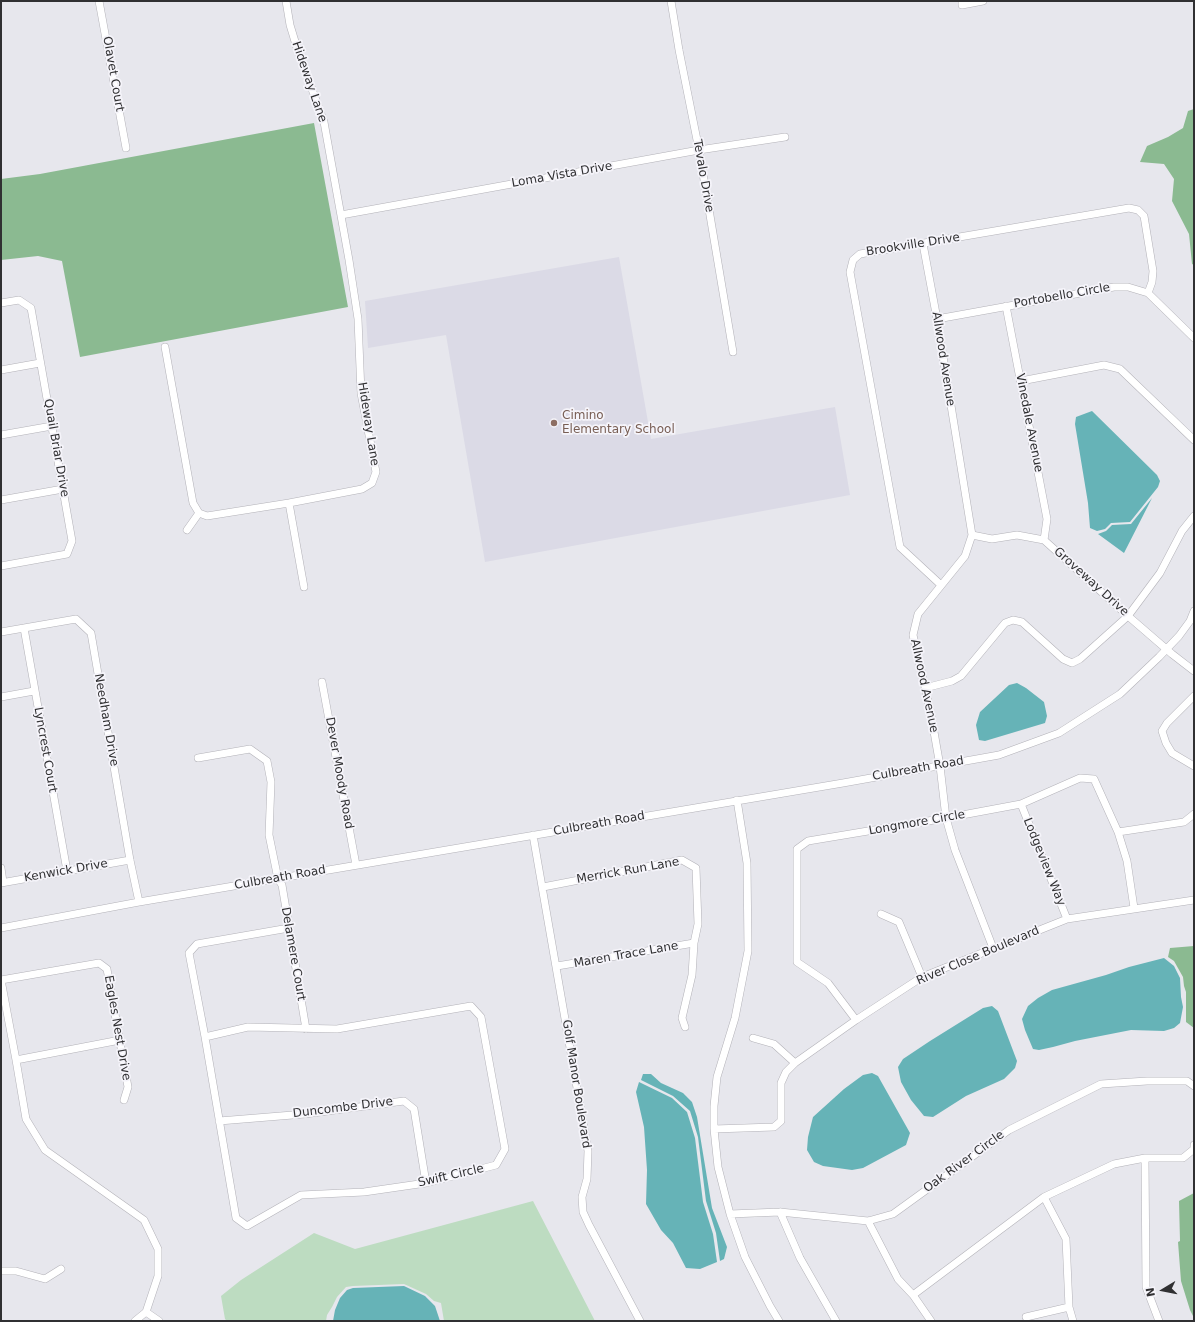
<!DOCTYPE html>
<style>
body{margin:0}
#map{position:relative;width:1195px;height:1322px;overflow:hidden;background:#e7e7ed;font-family:"DejaVu Sans",sans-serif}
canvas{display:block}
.frame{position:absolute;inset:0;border:2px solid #303032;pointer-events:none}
.north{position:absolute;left:1143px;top:1270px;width:40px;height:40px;-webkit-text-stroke:3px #f5f4fa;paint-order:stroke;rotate:260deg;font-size:11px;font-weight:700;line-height:16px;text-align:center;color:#303032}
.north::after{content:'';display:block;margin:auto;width:14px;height:18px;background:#303032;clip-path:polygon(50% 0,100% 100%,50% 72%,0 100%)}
</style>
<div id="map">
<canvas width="1195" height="1322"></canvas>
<div class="frame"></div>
<div class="north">N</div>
</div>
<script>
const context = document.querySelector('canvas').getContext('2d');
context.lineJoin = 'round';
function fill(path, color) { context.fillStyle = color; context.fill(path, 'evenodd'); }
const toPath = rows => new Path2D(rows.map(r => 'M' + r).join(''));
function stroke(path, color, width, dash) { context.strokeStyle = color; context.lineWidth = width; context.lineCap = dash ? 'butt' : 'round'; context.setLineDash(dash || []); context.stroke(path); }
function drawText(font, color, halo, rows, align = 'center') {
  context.font = font + ' "DejaVu Sans",sans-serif'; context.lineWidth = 3.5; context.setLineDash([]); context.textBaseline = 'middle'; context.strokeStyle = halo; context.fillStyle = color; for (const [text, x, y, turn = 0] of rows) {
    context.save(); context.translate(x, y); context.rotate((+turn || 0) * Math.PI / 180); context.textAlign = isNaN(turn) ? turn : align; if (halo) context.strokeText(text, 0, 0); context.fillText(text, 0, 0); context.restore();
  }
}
fill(toPath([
 [619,257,651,439,835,407,850,495,485,562,446,335,368,348,365,301]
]), '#dbdae6');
fill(toPath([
 [533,1201,595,1321,444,1321,441,1303,434,1301,426,1294,404,1284,353,1286,346,1287,337,1297,332,1307,327,1315,326,1321,227,1321,225,1319,221,1296,241,1280,314,1233,355,1249]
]), '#bddcc1');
fill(toPath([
 [1194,109,1194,265,1192,264,1189,234,1172,201,1174,179,1164,164,1140,162,1147,146,1168,137,1183,128,1188,111],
 [314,123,348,307,80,357,62,261,38,256,1,260,1,179,40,174],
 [1194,946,1194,1028,1186,1022,1186,992,1184,986,1183,977,1174,961,1168,957,1170,948],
 [1194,1193,1194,1318,1190,1310,1181,1281,1178,1242,1180,1241,1179,1201]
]), '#8bba91');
fill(toPath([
 [1092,411,1157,475,1160,481,1158,487,1130,522,1111,523,1105,529,1097,531,1090,528,1088,503,1075,424,1076,417],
 [1152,498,1124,553,1098,534,1106,531,1112,525,1131,524],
 [1017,683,1026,688,1044,702,1047,716,1045,723,985,741,979,740,976,725,980,712,1009,685],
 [1164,958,1174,966,1180,978,1181,997,1183,1007,1180,1023,1174,1028,1164,1031,1131,1030,1075,1041,1053,1047,1039,1050,1033,1049,1025,1030,1022,1019,1028,1006,1038,998,1052,990,1106,975,1129,967],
 [992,1006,998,1011,1017,1061,1015,1068,1004,1079,966,1096,933,1117,924,1116,911,1100,901,1082,898,1067,903,1059,930,1041,983,1008],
 [872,1073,878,1076,910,1133,906,1145,863,1168,852,1170,823,1166,814,1162,807,1150,808,1137,813,1117,844,1089,863,1075],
 [643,1074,651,1074,661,1083,683,1093,692,1102,697,1117,712,1208,727,1247,724,1259,720,1261,716,1233,706,1201,698,1137,690,1111,673,1096,641,1080],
 [639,1082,672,1098,687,1112,695,1138,703,1202,713,1234,717,1262,700,1269,686,1268,673,1243,661,1230,646,1204,647,1170,644,1127,636,1092],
 [404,1286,425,1296,435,1306,440,1321,333,1321,335,1310,340,1298,347,1290,353,1288]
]), '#66b3b7');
const minor = toPath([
 [99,1,126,148],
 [671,1,679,50,699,150,733,352],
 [962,1,962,5,983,1],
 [341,215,699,150,785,137],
 [923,244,937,319,972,535,965,556,918,614,913,635,930,709,940,766,946,818,955,850,993,948],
 [1,303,19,300,31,308,72,541,67,554,1,566],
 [1006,306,1047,519,1044,540],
 [937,319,1114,287,1128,287,1148,293,1194,338],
 [165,347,193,503,199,513,207,516,289,503,362,489,372,483,376,472,361,393,358,319,349,260,324,122,297,48,290,25,286,1],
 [1,370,40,363],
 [1021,381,1104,365,1120,369,1194,440],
 [1,435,52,426],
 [1,500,63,489],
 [289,503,304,587],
 [187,530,199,513],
 [972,535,992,539,1017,535,1044,540,1128,616,1172,654,1194,671],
 [941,585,900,547,850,272,853,260,860,254,1129,208,1138,210,1144,216,1153,271,1152,282,1148,293],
 [24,628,67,871],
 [1,632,76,619,91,633,130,860,139,902],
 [322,682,356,865],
 [925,688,952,681,961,676,1005,623,1013,620,1022,622,1063,659,1072,663,1080,659,1128,616,1160,573,1182,531,1194,516],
 [1194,696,1167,723,1162,731,1166,743,1172,753,1194,766],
 [1,697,34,691],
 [198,758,250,749,267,761,271,782,269,835,278,879,282,885,306,1029],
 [737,800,747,863,748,951,735,1018,717,1077,714,1106,714,1129,718,1167,730,1214,745,1257,770,1306,779,1321],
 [1021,804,1067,919],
 [1118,832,1184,822,1194,814],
 [533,835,588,1151,587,1179,582,1197,583,1212,589,1225,640,1321],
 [1,868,3,882],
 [1,883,130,860],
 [543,887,682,860,696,868,698,924,694,943,692,975,682,1018,685,1027],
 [881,914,899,922,922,977],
 [1,928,139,902,843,783,999,755,1059,733,1120,694,1159,657,1179,636,1190,621,1194,611],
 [557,966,694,943],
 [1,980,16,1060,26,1119,45,1150,144,1220,158,1249,158,1276,146,1312,135,1321],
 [1,980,99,963,107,969,128,1087,124,1100],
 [856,1020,828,983,797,962,797,849,808,841,946,818,1021,804,1080,778,1094,779,1118,832,1127,861,1134,908],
 [205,1037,248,1027,337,1029,471,1006,481,1017,505,1149,496,1165,426,1183,364,1192,301,1195,247,1226,236,1218,205,1037,189,953,197,944,289,928],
 [753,1038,774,1044,795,1063],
 [16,1060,120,1040],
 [219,1121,305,1114,404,1101,414,1109,426,1183],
 [714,1129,774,1127,781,1121,781,1083,786,1072,795,1063,856,1020,922,977,1067,919,1194,900],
 [1145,1158,1146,1287,1159,1321],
 [1044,1197,1066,1239,1069,1307,1073,1321],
 [780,1212,800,1258,836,1321],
 [730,1214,780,1212,868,1221,893,1214,1009,1130,1101,1084,1147,1081,1187,1081,1194,1086],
 [868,1221,898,1279,913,1295,931,1321],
 [1,1271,16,1271,45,1279,61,1269],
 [913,1295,1044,1197,1114,1164,1145,1158,1183,1158,1194,1149,1194,1145],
 [146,1312,159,1321],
 [1026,1317,1069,1307]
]);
stroke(minor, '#b3b2b8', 8);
stroke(minor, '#fff', 7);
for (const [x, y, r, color] of [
 [554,423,4,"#8d6e63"]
]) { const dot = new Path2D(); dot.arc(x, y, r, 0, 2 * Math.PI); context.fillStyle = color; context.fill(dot); stroke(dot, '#f5f4fa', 1.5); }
drawText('12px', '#303032', '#f5f4fa', [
 ["Olavet Court",113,74,80],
 ["Hideway Lane",309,82,71],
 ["Loma Vista Drive",562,175,-10],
 ["Tevalo Drive",703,176,80],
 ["Brookville Drive",913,245,-9],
 ["Portobello Circle",1062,296,-10],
 ["Allwood Avenue",943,359,81],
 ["Vinedale Avenue",1029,423,79],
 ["Hideway Lane",368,424,81],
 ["Quail Briar Drive",56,448,80],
 ["Groveway Drive",1091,582,42],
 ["Allwood Avenue",924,686,78],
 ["Needham Drive",106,720,80],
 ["Lyncrest Court",45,750,80],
 ["Culbreath Road",918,769,-10],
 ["Dever Moody Road",339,773,80],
 ["Longmore Circle",917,823,-10],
 ["Culbreath Road",599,824,-10],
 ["Lodgeview Way",1044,862,68],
 ["Kenwick Drive",66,871,-10],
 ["Merrick Run Lane",628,871,-10],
 ["Culbreath Road",280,878,-10],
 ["Delamere Court",293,954,80],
 ["Maren Trace Lane",626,955,-10],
 ["River Close Boulevard",978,956,-23],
 ["Eagles Nest Drive",117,1028,80],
 ["Golf Manor Boulevard",576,1084,81],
 ["Duncombe Drive",343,1108,-7],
 ["Oak River Circle",964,1162,-36],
 ["Swift Circle",451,1176,-13]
]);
drawText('12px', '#785e54', '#f5f4fa', [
 ["Cimino",562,416],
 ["Elementary School",562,430]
], 'left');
</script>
